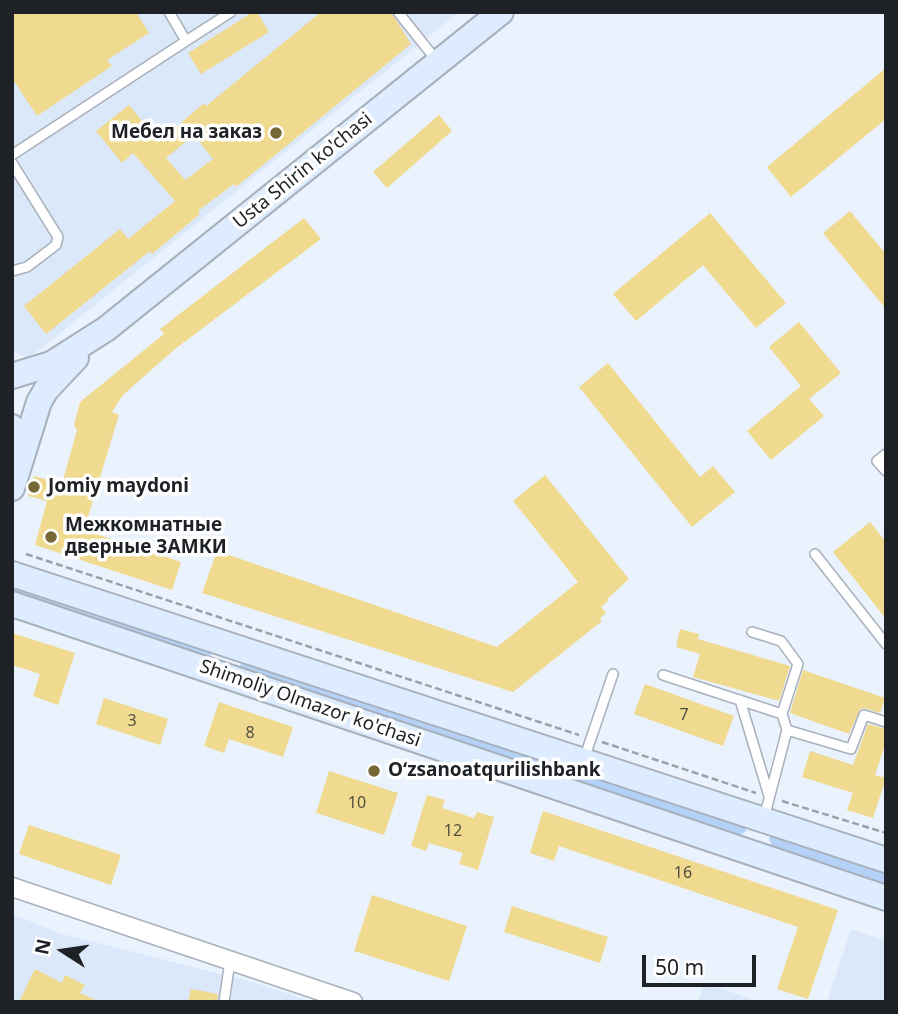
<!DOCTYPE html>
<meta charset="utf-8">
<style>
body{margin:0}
#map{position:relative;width:898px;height:1014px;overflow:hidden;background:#e9f2fd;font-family:"Noto Sans",sans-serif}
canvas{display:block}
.frame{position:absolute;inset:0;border:14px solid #1e2125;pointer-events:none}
.north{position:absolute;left:28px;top:916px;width:70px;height:70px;-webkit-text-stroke:5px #fff;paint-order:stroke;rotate:282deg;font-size:19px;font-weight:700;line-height:28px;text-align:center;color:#1e2125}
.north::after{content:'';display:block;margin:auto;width:24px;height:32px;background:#1e2125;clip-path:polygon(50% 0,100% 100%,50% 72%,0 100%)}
.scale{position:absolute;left:642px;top:955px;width:114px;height:32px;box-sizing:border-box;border:4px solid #1e2125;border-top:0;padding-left:9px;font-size:21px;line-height:24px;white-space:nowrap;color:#1e2125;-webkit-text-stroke:5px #fff;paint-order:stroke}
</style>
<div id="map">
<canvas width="898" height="1014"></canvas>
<div class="frame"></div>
<div class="north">N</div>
<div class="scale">50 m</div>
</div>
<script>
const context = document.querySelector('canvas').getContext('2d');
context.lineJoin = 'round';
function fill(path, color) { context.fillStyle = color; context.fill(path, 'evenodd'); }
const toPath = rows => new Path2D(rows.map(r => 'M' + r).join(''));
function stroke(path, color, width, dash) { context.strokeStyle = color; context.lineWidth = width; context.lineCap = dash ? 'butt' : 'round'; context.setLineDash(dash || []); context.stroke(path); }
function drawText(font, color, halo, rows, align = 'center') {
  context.font = font + ' "Noto Sans",sans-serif'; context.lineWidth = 7; context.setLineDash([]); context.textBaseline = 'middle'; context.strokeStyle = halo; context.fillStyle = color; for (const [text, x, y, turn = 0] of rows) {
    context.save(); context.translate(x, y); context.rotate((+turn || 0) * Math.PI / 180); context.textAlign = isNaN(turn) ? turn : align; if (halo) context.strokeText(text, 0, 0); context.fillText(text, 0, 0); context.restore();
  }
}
fill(toPath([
 [12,12,459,12,29,358,12,352],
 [12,914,62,934,249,981,313,1002,12,1002],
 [851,929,886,941,886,1002,827,1002],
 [704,983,760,1002,698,1002]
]), '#dae8f9');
fill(toPath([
 [15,584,211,651,211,655,209,658,12,594],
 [242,659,746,826,746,831,740,835,239,670],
 [771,835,886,870,886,885,772,847,769,838]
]), '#b4d2f8');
fill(toPath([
 [12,12,136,12,149,33,107,60,112,66,37,116,12,78],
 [253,12,257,12,269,32,201,74,188,53],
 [321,12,391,12,411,44,236,187,234,184,198,211,200,214,152,254,150,251,46,334,24,306,120,229,128,239,175,201,133,153,122,163,96,131,129,105,159,142,204,103,206,106],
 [194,135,213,159,185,180,166,158],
 [886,68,886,119,791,197,767,167],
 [439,115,452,131,387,188,373,172],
 [850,211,886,254,886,309,823,233],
 [710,213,786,303,756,328,703,265,636,321,613,294],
 [304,218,321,239,175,349,123,395,112,412,119,415,84,530,181,562,172,590,35,545,47,501,28,496,34,476,62,484,77,430,74,425,80,402,164,334,160,329],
 [799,322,841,373,809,399,824,416,771,460,747,431,801,386,769,347],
 [608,363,700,477,713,466,735,492,692,527,579,387],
 [545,475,629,579,607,599,608,601,601,607,606,613,600,618,602,621,513,692,202,593,217,551,497,647,578,582,513,501],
 [870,522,886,542,886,619,833,552],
 [680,629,699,634,698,639,790,666,779,701,693,677,700,654,676,647],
 [12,633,75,653,58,705,33,696,40,674,12,665],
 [803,670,885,698,880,713,865,708,860,709,849,734,790,713],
 [645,684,734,716,723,746,634,714],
 [104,698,168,719,160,745,96,724],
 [219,702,293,727,283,757,229,739,224,753,204,746],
 [868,724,886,729,886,742,875,775,886,778,873,818,847,810,853,793,802,777,810,751,853,765],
 [329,771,398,793,384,835,316,813],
 [427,795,445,800,442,808,474,818,477,812,494,817,478,870,459,864,463,853,429,843,426,851,411,846],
 [543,811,838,910,808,999,777,989,798,927,559,846,554,861,530,853],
 [29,825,121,855,111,885,19,854],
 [372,895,467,926,449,981,354,951],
 [512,906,608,937,600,963,504,932],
 [35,969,62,983,65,975,85,985,80,993,100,1002,19,1002],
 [191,989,218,994,217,1002,188,1002]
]), '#f0da8f');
const service = toPath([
 [398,12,437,61],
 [186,41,231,12],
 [12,155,186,41,169,12],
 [12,163,58,237,56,245,27,267,12,271],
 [886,454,877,461,886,471],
 [815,554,886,644],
 [752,632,781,641,798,664,782,714],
 [663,675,782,714,787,730],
 [740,700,769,796],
 [584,759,613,674],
 [764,818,787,730,851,749,864,715,886,722],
 [224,1002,230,961]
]);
const minor = toPath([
 [12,887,353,1002]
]);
const secondary = toPath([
 [12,376,51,364,106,329,501,12],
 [12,427,20,463,12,488],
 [20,463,39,402,46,390,76,358],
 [12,574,886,860],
 [12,604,886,898]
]);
stroke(service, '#a8b0bb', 12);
stroke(minor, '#a8b0bb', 21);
stroke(secondary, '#a8b0bb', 28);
stroke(toPath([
 [26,554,579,735],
 [602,742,756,793],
 [782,801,886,833]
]), '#9aa1a9', 2.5, [7, 3.5]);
stroke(service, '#fff', 9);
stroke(minor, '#fff', 18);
stroke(secondary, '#ddecfe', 24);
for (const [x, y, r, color] of [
 [276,133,7,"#766734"],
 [34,487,7,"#766734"],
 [51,537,7,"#766734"],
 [374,771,7,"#766734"]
]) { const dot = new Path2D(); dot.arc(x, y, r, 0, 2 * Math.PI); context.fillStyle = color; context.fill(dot); stroke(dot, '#fff', 2.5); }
drawText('16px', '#524f40', null, [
 ["7",684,715],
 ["3",132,721],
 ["8",250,733],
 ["10",357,803],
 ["12",453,831],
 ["16",683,873]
]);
drawText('bold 19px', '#1e2125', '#fff', [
 ["Мебел на заказ",262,133,"right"],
 ["Jomiy maydoni",48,487],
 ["Межкомнатные",65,526],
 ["дверные ЗАМКИ",65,548],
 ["Oʻzsanoatqurilishbank",388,771]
], 'left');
drawText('19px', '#1e2125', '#fff', [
 ["Usta Shirin ko'chasi",303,171,-39],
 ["Shimoliy Olmazor ko'chasi",310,704,19]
]);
</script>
